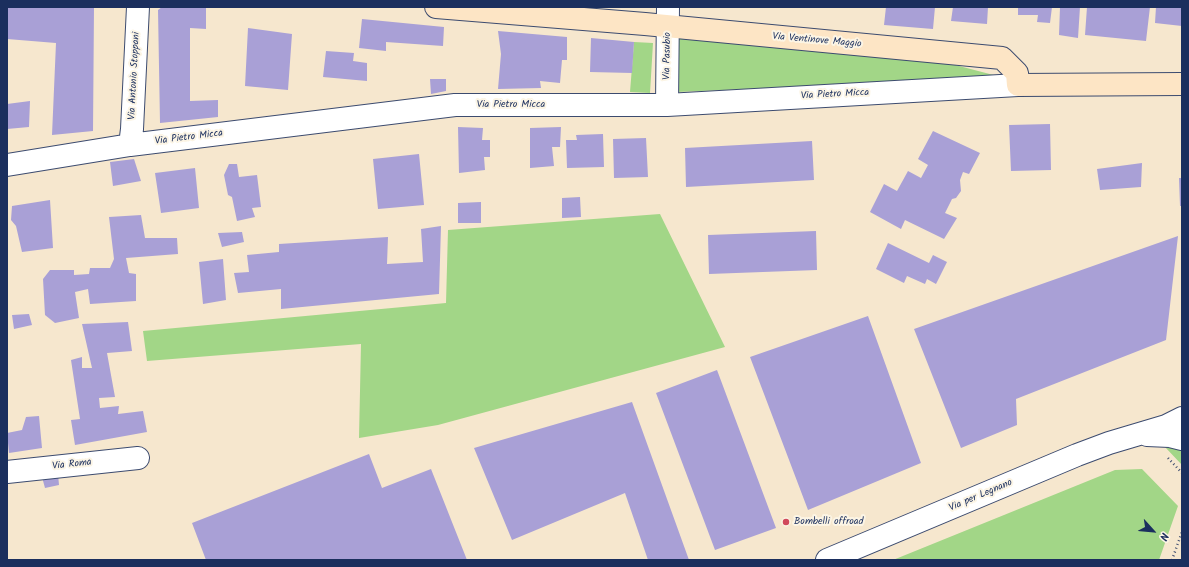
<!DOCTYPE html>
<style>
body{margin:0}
#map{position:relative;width:1189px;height:567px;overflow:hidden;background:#f6e7ce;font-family:Kalam,sans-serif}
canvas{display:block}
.frame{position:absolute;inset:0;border:8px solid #1b2f5e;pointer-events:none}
.north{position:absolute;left:1133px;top:511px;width:40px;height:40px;-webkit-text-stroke:3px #fcf5e5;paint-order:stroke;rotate:117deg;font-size:11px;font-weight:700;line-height:16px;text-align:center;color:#1b2f5e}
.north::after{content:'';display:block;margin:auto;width:14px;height:18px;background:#1b2f5e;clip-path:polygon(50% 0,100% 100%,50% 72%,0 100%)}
</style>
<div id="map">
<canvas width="1189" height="567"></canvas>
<div class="frame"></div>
<div class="north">N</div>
</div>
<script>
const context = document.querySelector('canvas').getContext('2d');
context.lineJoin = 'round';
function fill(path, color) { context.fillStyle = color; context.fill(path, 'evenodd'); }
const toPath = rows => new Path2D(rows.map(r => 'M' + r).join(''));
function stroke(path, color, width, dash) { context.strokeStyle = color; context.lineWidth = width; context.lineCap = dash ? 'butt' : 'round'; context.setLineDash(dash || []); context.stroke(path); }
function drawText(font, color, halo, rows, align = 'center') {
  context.font = font + ' Kalam,sans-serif'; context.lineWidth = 4; context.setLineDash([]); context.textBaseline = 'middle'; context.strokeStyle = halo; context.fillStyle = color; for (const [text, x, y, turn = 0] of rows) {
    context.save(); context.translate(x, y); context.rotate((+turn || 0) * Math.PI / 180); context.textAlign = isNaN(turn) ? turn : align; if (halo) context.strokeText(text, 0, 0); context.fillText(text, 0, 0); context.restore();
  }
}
fill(toPath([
 [677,37,936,60,1005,78,677,92],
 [634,42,653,43,650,93,630,92],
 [660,214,725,347,438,425,359,438,361,344,147,361,143,331,446,303,448,230],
 [1165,447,1180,447,1182,448,1182,465],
 [1142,469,1178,506,1159,560,893,560,1115,470]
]), '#a2d687');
fill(toPath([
 [7,7,94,7,93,131,52,135,56,43,7,39],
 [162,7,206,7,206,29,190,28,190,101,218,100,218,117,160,123,158,10],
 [886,7,935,7,933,29,884,25],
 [953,7,988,7,987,24,951,21],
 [1018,7,1052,7,1050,23,1037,22,1038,15,1018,15],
 [1060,7,1080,7,1078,38,1059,35],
 [1087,7,1150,7,1146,41,1085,35],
 [1156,7,1182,7,1182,26,1155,23],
 [362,19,444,27,443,46,386,42,386,51,359,48],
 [248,28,292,34,288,90,245,86],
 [498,31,567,37,567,60,562,60,560,83,540,81,541,88,498,89,501,54],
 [591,38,634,42,632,73,590,72],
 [326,51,354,53,353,61,367,63,367,81,323,77],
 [430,79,446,79,446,91,431,94],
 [30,101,29,127,7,129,7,104],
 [1050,124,1051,170,1011,171,1009,125],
 [458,127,483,128,482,140,490,140,490,157,484,157,485,170,459,173],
 [561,127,560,147,552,147,554,166,530,168,530,128],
 [933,131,980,153,969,174,963,172,960,180,961,191,956,198,952,199,945,213,957,218,944,239,905,220,901,229,870,212,884,184,897,191,908,171,921,178,928,165,918,159],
 [603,134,604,167,567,168,566,140,577,140,576,135],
 [646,138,648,177,614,178,613,139],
 [812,141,814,180,686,187,685,148],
 [419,154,424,205,378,209,373,159],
 [134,159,141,181,113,186,110,162],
 [1142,163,1141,187,1100,190,1097,169],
 [229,164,237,164,239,177,257,175,261,207,252,208,255,217,237,221,232,197,228,195,224,175],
 [195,168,199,208,161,213,155,173],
 [1179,178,1182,178,1182,206,1180,206],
 [580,197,581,217,562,218,562,198],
 [50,200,53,248,22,252,16,226,11,220,12,206],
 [481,202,481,223,458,223,458,203],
 [141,215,145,238,177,238,178,254,126,258,129,273,136,274,136,301,90,304,88,289,75,292,79,318,55,323,45,315,43,279,50,270,74,270,74,275,89,274,90,268,110,268,114,259,109,217],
 [441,226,439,294,281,309,281,289,238,293,234,273,249,272,247,255,279,252,279,244,388,237,387,264,423,262,421,229],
 [816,231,817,270,709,274,708,235],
 [242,232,244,242,222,247,218,233],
 [1178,236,1166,340,1016,399,1017,425,961,448,914,329],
 [888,243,929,263,933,255,947,262,936,284,927,279,925,284,907,276,904,283,876,269],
 [223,259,226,300,203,304,199,262],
 [29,314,32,325,14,329,12,315],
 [868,316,921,463,808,510,750,357],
 [128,322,132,351,107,353,115,397,99,398,100,408,119,406,118,414,143,411,147,432,75,445,71,420,80,419,71,360,82,357,82,368,92,368,82,324],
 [717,370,776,528,715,550,656,393],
 [632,402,689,560,648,560,625,493,512,540,474,448],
 [39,416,42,448,9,453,7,433,22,430,26,417],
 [369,454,382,488,431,469,467,560,206,560,192,523],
 [58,474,59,485,45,488,42,477]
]), '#a9a0d6');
const street = toPath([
 [667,105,668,7],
 [130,145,132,129,138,7],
 [7,165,130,145,455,105,667,105,1018,85],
 [1147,435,1170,436,1182,439],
 [7,472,138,458],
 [827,560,1077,455,1109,443,1166,426,1182,418]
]);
const secondary = toPath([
 [436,7,645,24,1002,58,1017,73,1018,85,1182,84]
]);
stroke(street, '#3c4b6f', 24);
stroke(secondary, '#3c4b6f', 24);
stroke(toPath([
 [1168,458,1182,473],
 [1172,560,1182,532]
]), '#3c4b6f', 2.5, [1, 3]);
stroke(street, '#fff', 22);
stroke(secondary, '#fde5c5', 22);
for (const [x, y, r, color] of [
 [786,522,4,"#d1495b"]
]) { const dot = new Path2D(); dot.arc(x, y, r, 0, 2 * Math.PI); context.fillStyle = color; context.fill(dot); stroke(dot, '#fcf5e5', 1.5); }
drawText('10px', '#1b2f5e', '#fcf5e5', [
 ["Via Ventinove Maggio",817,41,5],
 ["Via Pasubio",668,56,-89],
 ["Via Antonio Stoppani",135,76,-87],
 ["Via Pietro Micca",835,95,-3],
 ["Via Pietro Micca",511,105],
 ["Via Pietro Micca",189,138,-7],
 ["Via Roma",72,465,-6],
 ["Via per Legnano",981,496,-23]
]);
drawText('10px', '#1b2f5e', '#fcf5e5', [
 ["Bombelli offroad",794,522]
], 'left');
</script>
